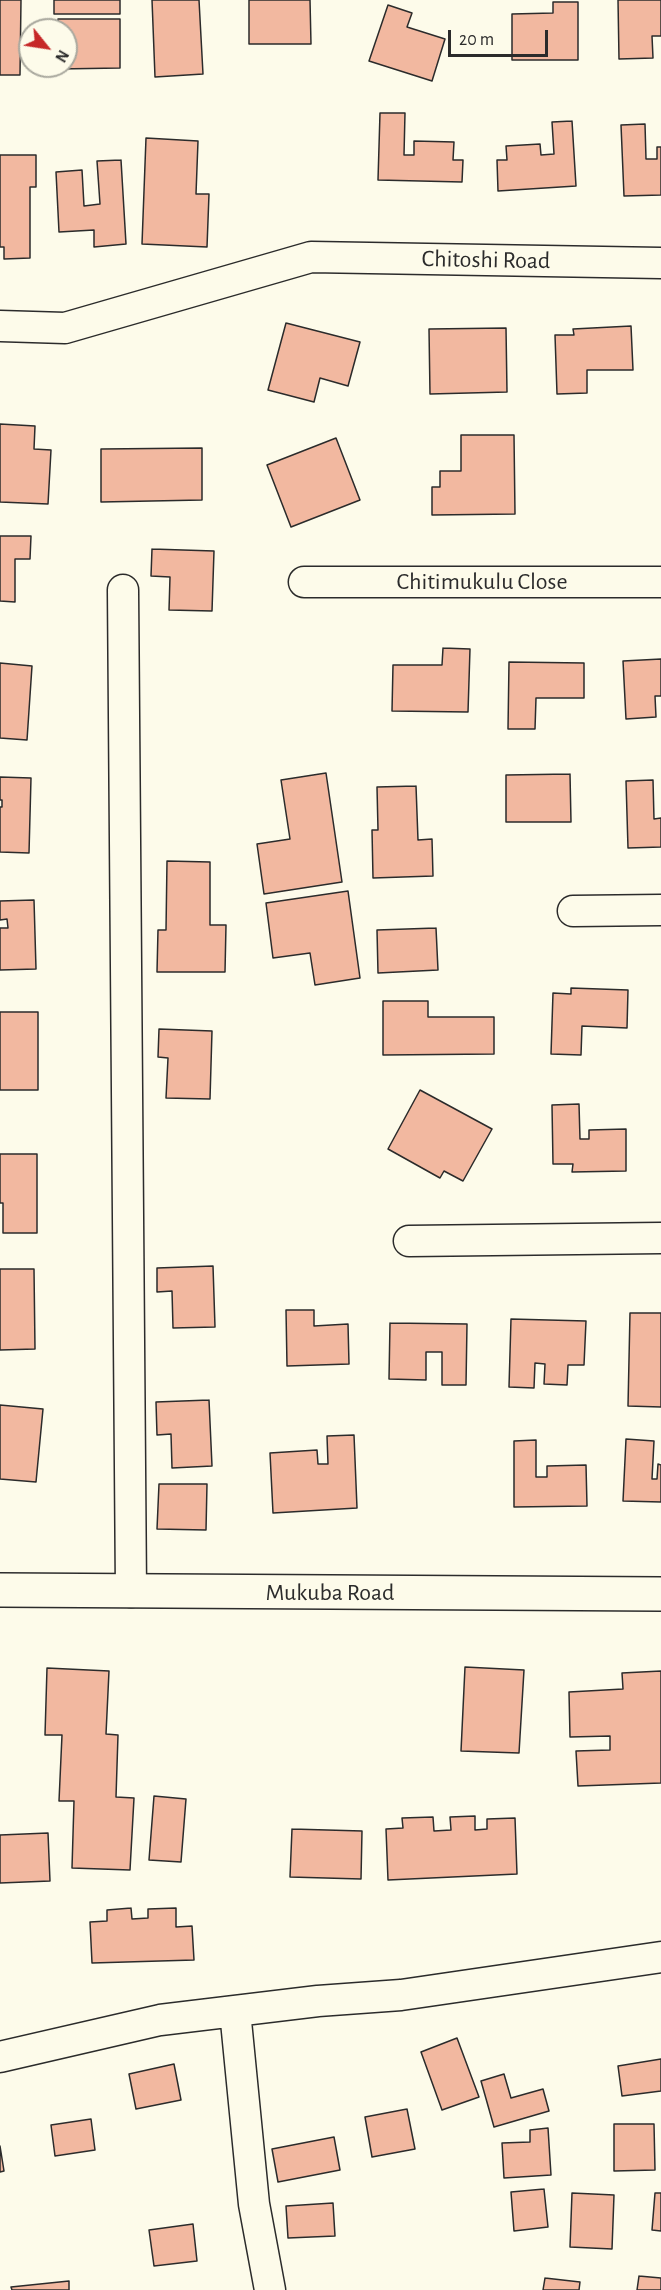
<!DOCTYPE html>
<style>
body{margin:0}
#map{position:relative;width:661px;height:2290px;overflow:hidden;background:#fdfbea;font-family:"Alegreya Sans",sans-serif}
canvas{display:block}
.north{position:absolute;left:18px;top:18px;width:60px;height:60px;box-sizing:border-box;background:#fdfbea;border:2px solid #a9a89e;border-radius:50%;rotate:120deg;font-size:16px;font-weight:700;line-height:24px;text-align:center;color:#2b2b2b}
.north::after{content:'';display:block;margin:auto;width:21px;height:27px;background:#c62828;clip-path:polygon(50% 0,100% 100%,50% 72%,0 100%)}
.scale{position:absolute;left:448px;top:30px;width:100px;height:27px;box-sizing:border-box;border:3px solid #2b2b2b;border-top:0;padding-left:8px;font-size:18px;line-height:21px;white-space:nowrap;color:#2b2b2b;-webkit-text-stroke:4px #fdfbea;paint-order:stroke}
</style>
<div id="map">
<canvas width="661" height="2290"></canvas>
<div class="north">N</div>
<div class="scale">20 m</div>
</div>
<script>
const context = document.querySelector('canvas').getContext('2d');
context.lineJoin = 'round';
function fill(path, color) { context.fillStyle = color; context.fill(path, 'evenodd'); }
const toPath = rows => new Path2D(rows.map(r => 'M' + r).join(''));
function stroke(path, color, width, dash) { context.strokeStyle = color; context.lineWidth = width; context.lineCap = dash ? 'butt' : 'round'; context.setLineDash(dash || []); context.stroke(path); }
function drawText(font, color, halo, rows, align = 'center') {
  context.font = font + ' "Alegreya Sans",sans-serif'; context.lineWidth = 4.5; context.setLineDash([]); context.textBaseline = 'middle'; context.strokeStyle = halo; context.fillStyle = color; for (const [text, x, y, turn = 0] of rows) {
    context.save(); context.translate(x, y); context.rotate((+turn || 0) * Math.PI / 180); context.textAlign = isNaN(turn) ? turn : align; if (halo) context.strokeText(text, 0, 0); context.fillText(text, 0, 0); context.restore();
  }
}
const building = toPath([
 [0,0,21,0,20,75,0,75,0,0],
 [54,0,120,0,120,14,54,14,54,0],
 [152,0,199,0,203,74,155,77,152,0],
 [249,0,310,0,311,44,249,44,249,0],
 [618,0,661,0,661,36,652,36,653,58,619,59,618,0],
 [553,2,578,2,578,60,512,60,512,14,553,13,553,2],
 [388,5,412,13,407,27,445,39,432,81,369,61,388,5],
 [58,19,120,19,120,68,58,69,58,66,66,66,66,30,58,30,58,19],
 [380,113,405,113,404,155,414,155,414,141,454,142,453,160,463,160,462,182,378,180,380,113],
 [572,121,576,186,498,191,497,160,507,160,506,146,540,144,541,155,554,154,552,122,572,121],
 [645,124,646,159,657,159,657,147,661,147,661,195,624,196,621,125,645,124],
 [146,138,198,141,196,194,209,194,207,247,142,244,146,138],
 [0,155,36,155,36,187,30,187,30,258,4,259,4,247,0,247,0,155],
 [121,160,126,244,94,247,94,230,59,232,56,172,82,170,84,206,100,204,97,161,121,160],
 [286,323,360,342,348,386,320,378,314,402,268,390,286,323],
 [631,326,633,370,587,370,587,393,557,394,555,335,574,335,573,329,631,326],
 [506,328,507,392,430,394,429,329,506,328],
 [0,424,35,426,34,449,51,450,48,504,0,502,0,424],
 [461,435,514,435,515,514,432,515,432,487,440,487,440,471,461,471,461,435],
 [336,438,360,500,291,527,267,465,336,438],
 [202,448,202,500,101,502,101,449,202,448],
 [0,536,31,536,30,559,15,559,15,602,0,601,0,536],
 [152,549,214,551,212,611,169,610,170,577,151,576,152,549],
 [443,648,470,649,468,712,392,711,393,665,442,665,443,648],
 [661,659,661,696,655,696,656,717,626,719,623,661,661,659],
 [509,662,584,663,584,698,536,698,535,729,508,729,509,662],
 [0,663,32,666,27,740,0,738,0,663],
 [326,773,342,882,264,894,257,844,290,839,281,780,326,773],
 [570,774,571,822,506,822,506,775,570,774],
 [0,777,31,778,29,853,0,852,0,807,2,807,2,800,0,800,0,777],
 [653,780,654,819,661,818,661,847,628,848,626,781,653,780],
 [416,786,418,840,432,839,433,876,373,878,372,830,378,830,377,787,416,786],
 [167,861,210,862,210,925,226,925,225,972,157,972,158,930,166,930,167,861],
 [348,891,360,978,315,985,310,953,273,958,266,903,348,891],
 [34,900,36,969,0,970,0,928,8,928,7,919,0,920,0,901,34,900],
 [436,928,438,970,378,973,377,930,436,928],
 [571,988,628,990,627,1028,582,1026,581,1055,551,1054,553,993,571,994,571,988],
 [383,1001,428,1001,428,1017,494,1017,494,1054,383,1055,383,1001],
 [0,1012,38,1012,38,1090,0,1090,0,1012],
 [159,1029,212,1031,210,1099,166,1098,168,1058,158,1057,159,1029],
 [420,1090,492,1129,463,1181,444,1171,440,1178,388,1149,420,1090],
 [579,1104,580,1139,589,1139,589,1130,626,1129,626,1171,572,1172,573,1164,553,1164,552,1105,579,1104],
 [0,1154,37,1154,37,1233,3,1233,3,1203,0,1203,0,1154],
 [213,1266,215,1327,173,1328,172,1291,157,1292,157,1268,213,1266],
 [0,1269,34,1269,35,1349,0,1350,0,1269],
 [286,1310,314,1310,314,1326,348,1324,349,1364,287,1366,286,1310],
 [630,1313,661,1313,661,1407,628,1406,630,1313],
 [511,1319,586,1321,584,1365,568,1365,567,1385,544,1384,545,1364,535,1363,534,1388,509,1387,511,1319],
 [390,1323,467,1324,466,1385,442,1385,442,1352,426,1352,426,1380,389,1379,390,1323],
 [209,1400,212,1466,172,1468,171,1434,157,1435,156,1402,209,1400],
 [0,1405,43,1409,36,1482,0,1479,0,1405],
 [354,1435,357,1508,273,1513,270,1453,317,1450,318,1464,328,1464,327,1436,354,1435],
 [626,1439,654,1441,652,1479,657,1479,658,1464,661,1465,661,1502,623,1501,626,1439],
 [536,1440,536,1477,547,1477,547,1466,586,1465,587,1506,514,1507,514,1441,536,1440],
 [159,1484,207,1484,206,1530,157,1529,159,1484],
 [465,1667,524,1670,519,1753,461,1751,465,1667],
 [47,1668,109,1671,106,1734,118,1735,116,1797,134,1798,130,1870,72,1868,74,1801,59,1801,62,1735,45,1735,47,1668],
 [661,1671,661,1783,578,1786,576,1751,610,1750,610,1736,570,1737,569,1692,623,1689,622,1673,661,1671],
 [154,1796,186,1799,181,1862,149,1860,154,1796],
 [475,1816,475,1830,487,1829,487,1819,515,1818,517,1874,388,1880,386,1829,403,1828,402,1818,433,1817,434,1831,451,1830,450,1817,475,1816],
 [292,1829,362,1831,361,1879,290,1877,292,1829],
 [48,1833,50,1881,0,1883,0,1835,48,1833],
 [131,1908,132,1919,148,1918,148,1909,176,1908,176,1927,192,1926,194,1960,92,1963,90,1922,107,1921,107,1910,131,1908],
 [457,2038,479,2097,442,2110,421,2052,457,2038],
 [661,2059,661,2091,622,2096,618,2066,661,2059],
 [174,2064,181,2100,136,2109,129,2074,174,2064],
 [504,2074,511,2098,543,2089,549,2111,494,2127,481,2081,504,2074],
 [407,2109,415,2149,372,2157,365,2117,407,2109],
 [91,2119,95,2150,55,2156,51,2125,91,2119],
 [614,2124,654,2124,655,2170,614,2171,614,2124],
 [548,2128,551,2175,504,2178,502,2143,530,2142,530,2130,548,2128],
 [334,2137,340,2170,278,2182,272,2149,334,2137],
 [0,2146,4,2171,0,2172,0,2146],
 [544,2189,548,2227,514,2231,511,2192,544,2189],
 [572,2193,614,2195,612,2249,570,2247,572,2193],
 [655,2193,661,2193,661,2231,652,2230,655,2193],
 [333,2203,335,2236,288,2238,286,2206,333,2203],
 [193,2224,197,2261,154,2266,149,2230,193,2224],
 [639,2276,661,2278,661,2290,637,2290,639,2276],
 [545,2278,580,2282,579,2290,543,2290,545,2278],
 [69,2281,69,2290,12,2290,11,2287,69,2281]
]);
fill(building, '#f2b8a0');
stroke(building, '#2b2b2b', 1.5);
const minor = toPath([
 [0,326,65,328,311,257,661,263],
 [304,582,661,582],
 [123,590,131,1592],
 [573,911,661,910],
 [409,1241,661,1238],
 [235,2011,254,2204,270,2290],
 [0,2057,160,2020,318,2001,401,1995,661,1957]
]);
const tertiary = toPath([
 [0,1590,661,1594]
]);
stroke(minor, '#2b2b2b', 33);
stroke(tertiary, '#2b2b2b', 36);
stroke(minor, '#fdfbea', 30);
stroke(tertiary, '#fdfbea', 33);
drawText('24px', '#2b2b2b', '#fdfbea', [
 ["Chitoshi Road",486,260,1],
 ["Chitimukulu Close",482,582],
 ["Mukuba Road",330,1593]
]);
</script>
